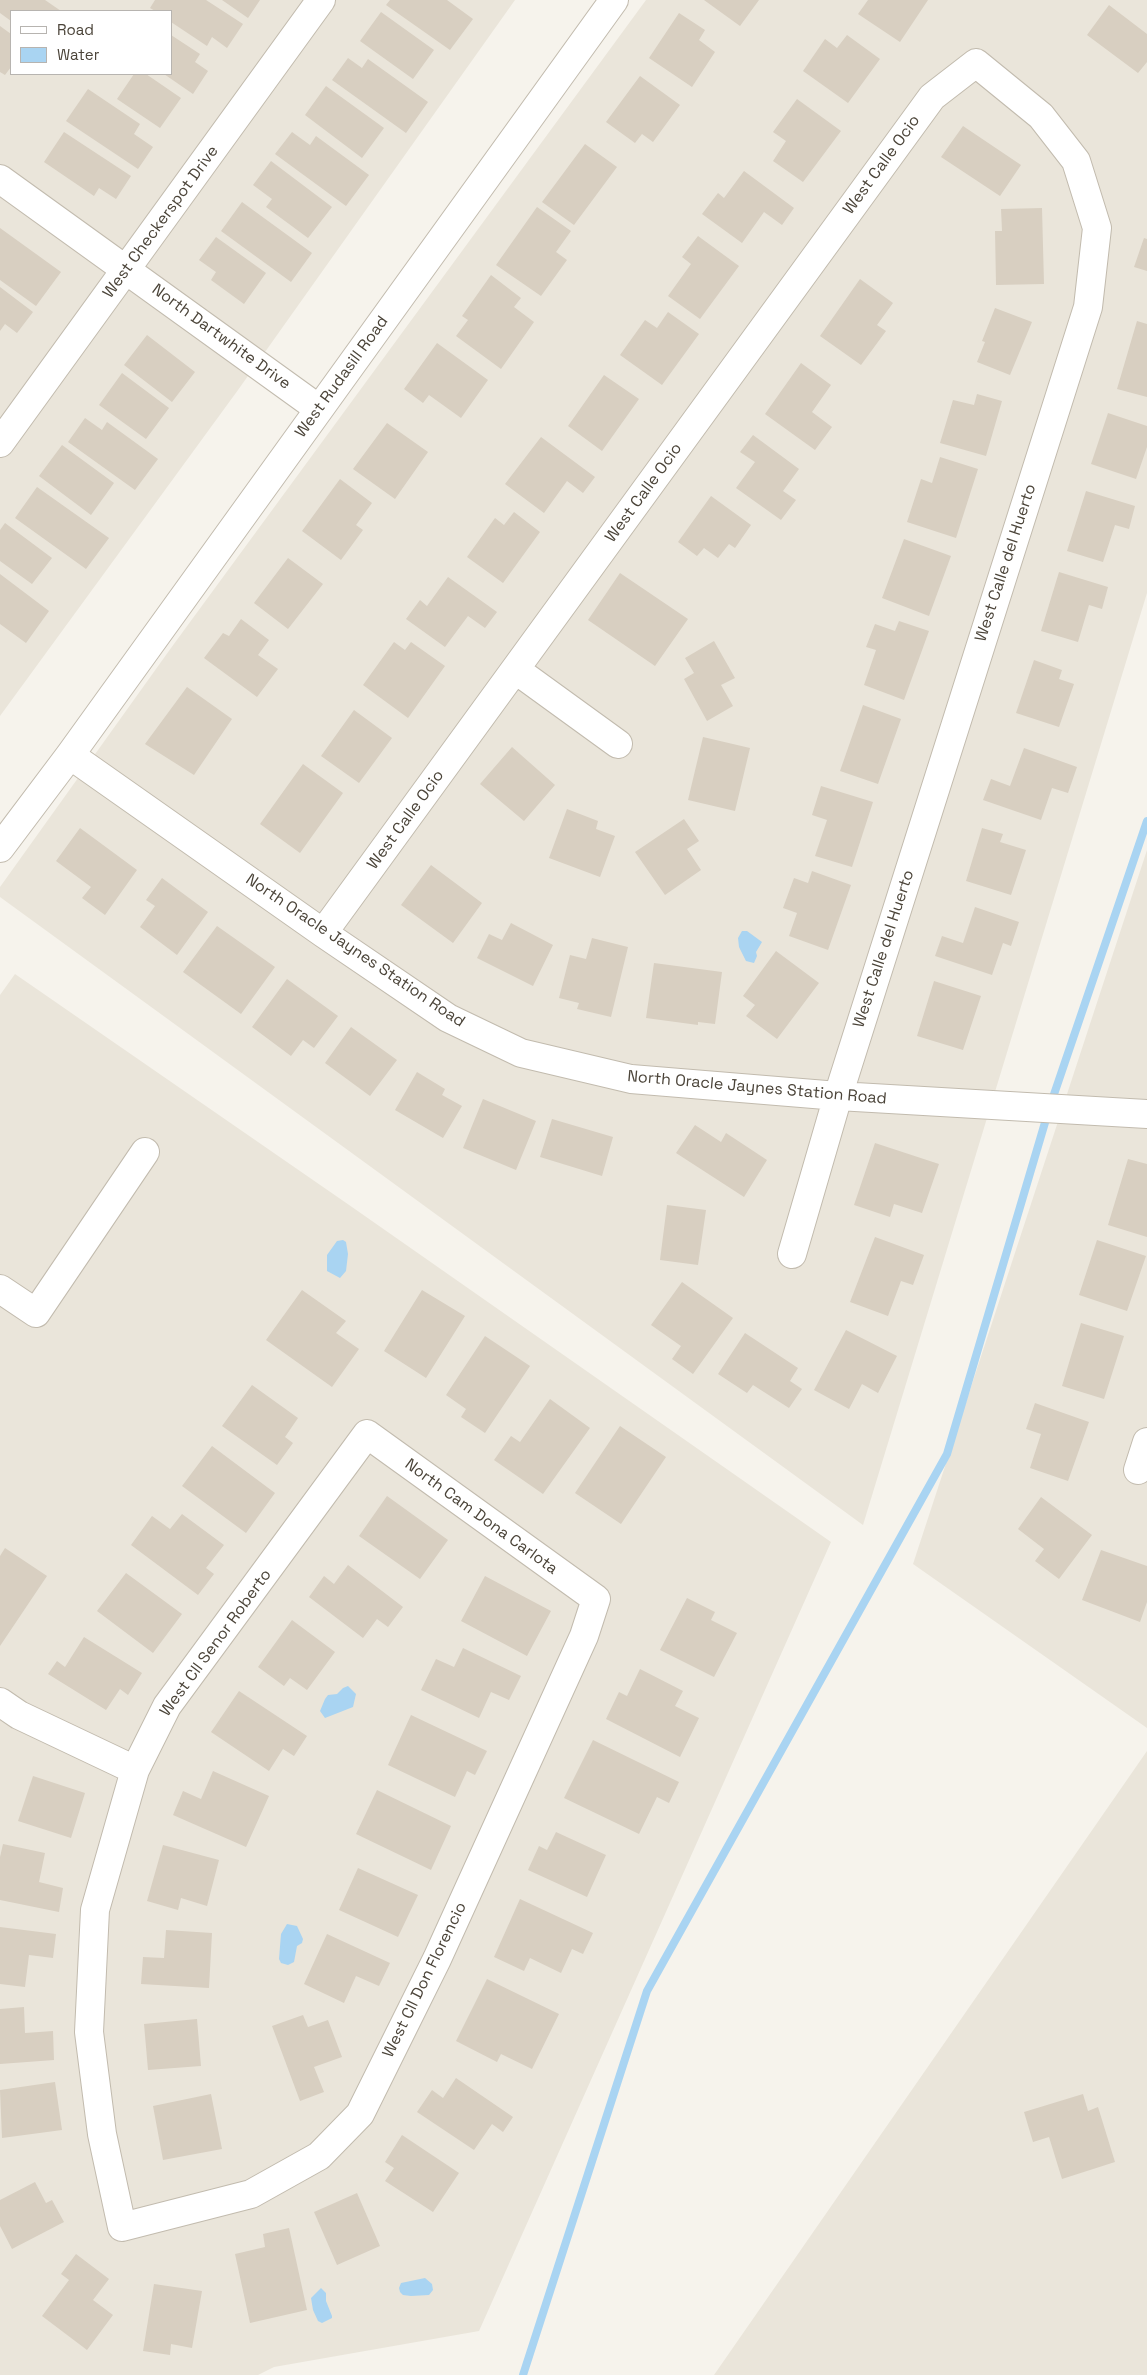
<!DOCTYPE html>
<style>
body{margin:0}
#map{position:relative;width:1147px;height:2375px;overflow:hidden;background:#f6f3ec;font-family:"Space Grotesk",sans-serif}
canvas{display:block}
.legend{position:absolute;left:10px;top:10px;width:162px;height:65px;box-sizing:border-box;background:#fff;border:1px solid #b7b4b0;margin:0;padding:6px 9px;list-style:none;font-size:15px;color:#4b4439}
.legend li{display:flex;align-items:center;gap:10px;height:25px}
.legend b{width:25px;border:1px solid #b7b4b0}
</style>
<div id="map">
<canvas width="1147" height="2375"></canvas>
<ul class="legend">
<li><b style="height:6px;background:#fff"></b>Road</li>
<li><b style="height:14px;background:#a9d4f2"></b>Water</li>
</ul>
</div>
<script>
const context = document.querySelector('canvas').getContext('2d');
context.lineJoin = 'round';
function fill(path, color) { context.fillStyle = color; context.fill(path, 'evenodd'); }
const toPath = rows => new Path2D(rows.map(r => 'M' + r).join(''));
function stroke(path, color, width, dash) { context.strokeStyle = color; context.lineWidth = width; context.lineCap = dash ? 'butt' : 'round'; context.setLineDash(dash || []); context.stroke(path); }
function drawText(font, color, halo, rows, align = 'center') {
  context.font = font + ' "Space Grotesk",sans-serif'; context.lineWidth = 4; context.setLineDash([]); context.textBaseline = 'middle'; context.strokeStyle = halo; context.fillStyle = color; for (const [text, x, y, turn = 0] of rows) {
    context.save(); context.translate(x, y); context.rotate((+turn || 0) * Math.PI / 180); context.textAlign = isNaN(turn) ? turn : align; if (halo) context.strokeText(text, 0, 0); context.fillText(text, 0, 0); context.restore();
  }
}
fill(toPath([
 [0,0,515,0,238,390,0,716],
 [11,11,171,11,171,74,11,74],
 [646,0,1147,0,1147,593,863,1525,0,897,0,887,171,648],
 [1147,850,1147,1728,913,1564],
 [15,974,352,1207,831,1542,479,2331,274,2367,258,2375,0,2375,0,995],
 [1147,1751,1147,2375,714,2375]
]), '#eae5da');
fill(toPath([
 [742,931,747,931,762,942,756,952,757,956,754,963,746,961,739,947,738,938],
 [343,1240,346,1242,348,1254,346,1271,340,1278,327,1271,327,1255,337,1241],
 [348,1686,356,1694,353,1707,325,1718,320,1711,325,1699,328,1695,337,1694,343,1688],
 [287,1924,297,1926,303,1939,302,1943,297,1946,294,1962,288,1965,281,1963,279,1959,281,1934],
 [425,2278,432,2284,433,2290,429,2295,411,2296,403,2295,400,2292,399,2288,401,2283],
 [321,2288,326,2293,326,2301,332,2316,332,2318,322,2323,318,2321,313,2310,311,2298]
]), '#a9d4f2');
stroke(toPath([
 [523,2375,647,1991,947,1454,1049,1109,1147,821]
]), '#a9d4f2', 8);
fill(toPath([
 [0,0,45,0,61,11,11,11,11,21,0,13],
 [155,0,206,0,243,24,227,48,212,37,207,46,171,22,171,11,155,11,150,8],
 [222,0,260,0,248,18],
 [390,0,447,0,473,19,450,50,386,5],
 [704,0,759,0,740,26],
 [868,0,928,0,900,42,858,14],
 [1109,5,1147,34,1147,62,1138,73,1087,35],
 [381,12,434,50,413,79,360,41],
 [679,13,705,30,699,40,715,52,692,87,649,58],
 [0,26,11,34,11,67,5,75,0,72],
 [171,35,200,54,195,62,208,71,193,94,164,74,171,74],
 [847,35,880,59,848,103,803,71,825,39,837,48],
 [348,58,362,68,368,59,428,102,406,133,332,80],
 [134,74,146,74,181,98,160,128,117,99],
 [640,76,680,105,653,142,642,134,635,143,606,122],
 [326,86,384,128,362,158,305,115],
 [88,89,140,124,134,134,153,147,138,169,66,121],
 [797,99,841,131,803,182,773,161,786,141,773,132],
 [963,126,1021,165,1000,196,941,157],
 [64,132,131,176,116,199,99,188,94,196,44,162],
 [292,132,310,145,316,136,369,175,346,206,275,154],
 [585,144,617,167,574,225,542,202],
 [271,161,332,207,308,238,266,207,272,199,253,185],
 [744,171,794,208,782,225,764,212,742,243,702,214,718,193,724,198],
 [242,202,312,253,291,282,221,231],
 [537,207,571,231,556,252,567,260,541,296,496,265],
 [1042,208,1044,284,996,285,995,231,1002,231,1001,209],
 [0,228,61,272,36,306,0,280],
 [698,236,739,266,700,319,668,296,691,264,682,257],
 [216,237,266,273,244,304,211,280,216,272,199,260],
 [1144,238,1147,239,1147,271,1134,267],
 [491,275,521,298,514,307,534,322,501,369,456,336,468,320,462,316],
 [860,279,893,303,877,325,886,331,861,365,820,336],
 [0,287,33,312,17,333,5,324,0,331],
 [995,308,1032,322,1010,375,977,362,985,342,982,341],
 [668,312,699,334,662,385,620,355,645,320,657,328],
 [1137,321,1147,324,1147,397,1117,389],
 [147,335,195,372,172,402,124,365],
 [437,343,488,380,461,418,429,395,423,403,404,389],
 [801,363,831,385,812,412,832,427,815,450,765,414],
 [122,373,169,408,146,439,99,405],
 [604,375,639,399,602,451,568,426],
 [977,394,1002,401,986,456,940,443,953,400,974,405],
 [1108,413,1147,426,1147,447,1136,479,1091,464],
 [85,418,102,430,107,422,158,459,135,490,68,442],
 [387,423,428,452,395,499,353,469],
 [753,435,799,469,783,491,796,500,781,520,736,488,755,462,740,452],
 [541,437,595,477,583,493,567,481,544,513,505,484],
 [62,445,114,483,91,515,39,476],
 [940,457,978,469,956,538,907,522,921,479,932,483],
 [340,479,372,503,356,525,363,530,341,560,302,531],
 [37,487,109,538,86,569,15,518],
 [1086,491,1135,506,1129,529,1115,525,1103,562,1067,551],
 [711,496,751,525,735,548,729,544,718,558,704,548,697,556,678,542],
 [514,512,540,532,503,583,467,557,495,518,504,525],
 [5,523,52,558,32,584,0,561,0,530],
 [904,539,951,556,929,616,882,598],
 [288,558,323,584,288,629,254,603],
 [1059,572,1108,587,1102,609,1089,605,1078,642,1041,631],
 [620,573,688,619,655,666,588,620],
 [0,574,49,611,26,643,0,624],
 [448,577,497,612,485,628,468,616,445,647,406,619,420,600,427,606],
 [241,619,269,640,258,655,278,669,257,697,204,658,223,633,229,636],
 [899,621,929,631,904,700,864,685,876,650,866,647,875,624,895,631],
 [714,641,735,678,721,685,733,706,707,721,684,679,694,673,685,658],
 [394,642,405,650,411,642,445,666,408,718,363,685],
 [1034,660,1062,670,1059,679,1074,684,1059,727,1016,713],
 [187,687,232,719,194,775,145,744],
 [863,705,901,719,878,784,840,771],
 [354,710,392,738,359,783,321,756],
 [703,737,750,748,735,811,688,800],
 [512,747,555,785,524,821,480,784],
 [1024,748,1077,767,1068,793,1052,788,1041,820,983,800,991,779,1010,786],
 [303,764,343,793,300,853,260,824],
 [821,786,873,802,852,867,815,856,827,820,812,815],
 [567,809,598,821,596,829,615,836,600,877,549,858],
 [684,819,699,841,687,849,701,870,665,895,635,852],
 [80,828,137,870,105,915,82,898,91,887,56,861],
 [982,828,1003,834,1000,842,1026,850,1011,895,966,881],
 [431,865,482,903,453,943,401,905],
 [812,871,851,885,828,950,789,936,797,913,783,908,794,878,808,883],
 [162,878,208,912,177,955,140,927,155,906,146,900],
 [975,907,1019,922,1011,946,1003,943,992,975,935,956,942,936,963,943],
 [511,923,553,945,533,986,477,958,489,934,502,940],
 [217,926,275,967,241,1014,183,972],
 [592,938,628,947,611,1017,577,1009,579,1003,559,998,570,955,586,959],
 [776,951,819,983,777,1039,746,1016,755,1005,743,996],
 [654,963,722,972,715,1024,698,1022,698,1025,646,1018],
 [287,979,338,1016,314,1048,303,1040,291,1056,252,1027],
 [934,981,981,996,963,1050,917,1036],
 [351,1027,397,1060,370,1096,325,1063],
 [417,1072,445,1089,442,1095,462,1106,443,1138,395,1110],
 [483,1099,536,1121,516,1170,463,1148],
 [552,1119,613,1137,602,1176,540,1157],
 [695,1125,721,1142,726,1133,767,1160,744,1197,676,1153],
 [875,1143,939,1164,922,1213,894,1204,890,1217,854,1205],
 [1128,1159,1147,1164,1147,1237,1108,1225],
 [667,1205,706,1210,698,1265,660,1260],
 [875,1237,924,1255,913,1285,901,1281,888,1316,850,1302],
 [1097,1240,1146,1256,1127,1311,1079,1295],
 [682,1282,733,1318,693,1374,672,1359,681,1346,651,1325],
 [302,1290,346,1321,336,1333,359,1349,332,1387,266,1340],
 [422,1290,465,1316,426,1378,384,1351],
 [1081,1323,1124,1336,1104,1399,1062,1386],
 [846,1330,897,1356,878,1393,862,1384,849,1409,814,1390],
 [745,1333,798,1368,790,1381,802,1389,789,1408,753,1385,747,1393,718,1374],
 [485,1336,530,1366,485,1433,461,1417,466,1409,446,1395],
 [252,1385,298,1418,285,1437,293,1443,277,1465,222,1426],
 [550,1399,590,1428,543,1494,494,1460,511,1436,520,1442],
 [1035,1403,1089,1422,1068,1481,1030,1468,1041,1434,1026,1429],
 [620,1426,666,1457,621,1524,575,1493],
 [212,1446,275,1493,246,1533,182,1486],
 [387,1496,448,1540,420,1579,359,1536],
 [1041,1497,1092,1535,1059,1579,1035,1561,1044,1549,1018,1529],
 [182,1514,224,1545,206,1568,214,1574,198,1595,131,1545,152,1516,170,1529],
 [5,1548,47,1576,0,1646,0,1556],
 [1101,1550,1147,1566,1147,1602,1140,1622,1082,1600],
 [348,1565,403,1607,388,1627,377,1619,363,1638,309,1597,324,1576,334,1584],
 [126,1573,182,1614,153,1653,97,1611],
 [485,1576,551,1611,527,1656,461,1621],
 [687,1598,715,1612,711,1620,737,1633,714,1677,660,1650],
 [292,1620,335,1652,307,1690,290,1678,284,1686,258,1667],
 [84,1637,142,1673,128,1695,120,1689,106,1710,48,1674,57,1661,65,1667],
 [463,1648,521,1676,509,1700,491,1692,479,1718,421,1690,436,1659,454,1667],
 [640,1669,683,1691,675,1706,699,1718,680,1757,606,1719,619,1692,627,1696],
 [239,1691,307,1736,294,1756,283,1749,269,1771,211,1732],
 [411,1715,487,1751,475,1775,467,1771,455,1797,388,1765],
 [593,1740,679,1782,669,1803,657,1797,639,1834,564,1798],
 [213,1771,269,1796,246,1847,173,1815,183,1791,201,1799],
 [33,1776,85,1793,71,1838,18,1821],
 [377,1790,451,1826,431,1870,356,1834],
 [556,1832,606,1855,587,1897,528,1870,539,1846,547,1850],
 [3,1844,45,1853,39,1882,63,1888,59,1912,0,1900,0,1857],
 [163,1845,219,1860,207,1906,181,1898,178,1910,147,1901],
 [358,1868,418,1895,398,1937,339,1910],
 [520,1899,593,1933,583,1954,572,1949,561,1973,530,1958,524,1971,494,1957],
 [0,1927,56,1934,53,1958,29,1955,25,1987,0,1984],
 [166,1930,212,1933,209,1988,141,1984,143,1957,164,1958],
 [327,1934,390,1963,379,1986,356,1976,344,2003,304,1984],
 [487,1979,559,2014,532,2069,501,2054,497,2062,456,2041],
 [24,2007,25,2033,53,2031,54,2060,0,2064,0,2009],
 [303,2015,308,2027,328,2020,342,2057,314,2067,324,2092,300,2101,272,2026],
 [197,2019,201,2066,148,2070,144,2024],
 [456,2078,513,2117,503,2132,492,2124,474,2150,417,2112,432,2090,443,2098],
 [55,2082,62,2130,2,2138,0,2090],
 [211,2094,222,2149,163,2160,153,2106],
 [1083,2094,1088,2111,1098,2107,1115,2162,1062,2179,1049,2137,1033,2142,1024,2112],
 [402,2135,459,2173,433,2212,385,2181,394,2168,385,2162],
 [35,2182,46,2203,52,2200,64,2222,12,2249,0,2226,0,2200],
 [357,2193,380,2246,337,2265,314,2212],
 [289,2228,307,2310,250,2323,235,2254,265,2247,263,2234],
 [76,2254,109,2279,93,2300,113,2315,87,2350,42,2316,69,2280,61,2274],
 [154,2284,202,2291,192,2348,171,2344,170,2355,143,2351]
]), '#d8cfc1');
const minor = toPath([
 [0,179,319,409],
 [0,443,321,0],
 [516,670,618,744],
 [70,755,323,933,448,1018,521,1053,631,1079,838,1096,1147,1114],
 [0,848,70,755,614,0],
 [323,933,932,97,976,63,1041,116,1076,161,1097,228,1088,307,838,1096,792,1254],
 [0,1289,36,1313,145,1152],
 [367,1434,596,1599,584,1636,437,1959,360,2114,319,2156,251,2194,122,2227,102,2134,89,2032,95,1910,135,1770,167,1706,367,1434],
 [1138,1470,1147,1442],
 [0,1702,19,1715,135,1770]
]);
stroke(minor, '#c2bbae', 30);
stroke(minor, '#fff', 28);
drawText('16px', '#4b4439', '#fff', [
 ["West Calle Ocio",882,165,-54],
 ["West Checkerspot Drive",161,222,-54],
 ["North Dartwhite Drive",221,337,36],
 ["West Rudasill Road",342,377,-54],
 ["West Calle Ocio",644,493,-54],
 ["West Calle del Huerto",1006,563,-72],
 ["West Calle Ocio",406,820,-54],
 ["West Calle del Huerto",884,949,-72],
 ["North Oracle Jaynes Station Road",355,951,34],
 ["North Oracle Jaynes Station Road",757,1088,5],
 ["North Cam Dona Carlota",481,1517,36],
 ["West Cll Senor Roberto",216,1643,-54],
 ["West Cll Don Florencio",425,1980,-64]
]);
</script>
